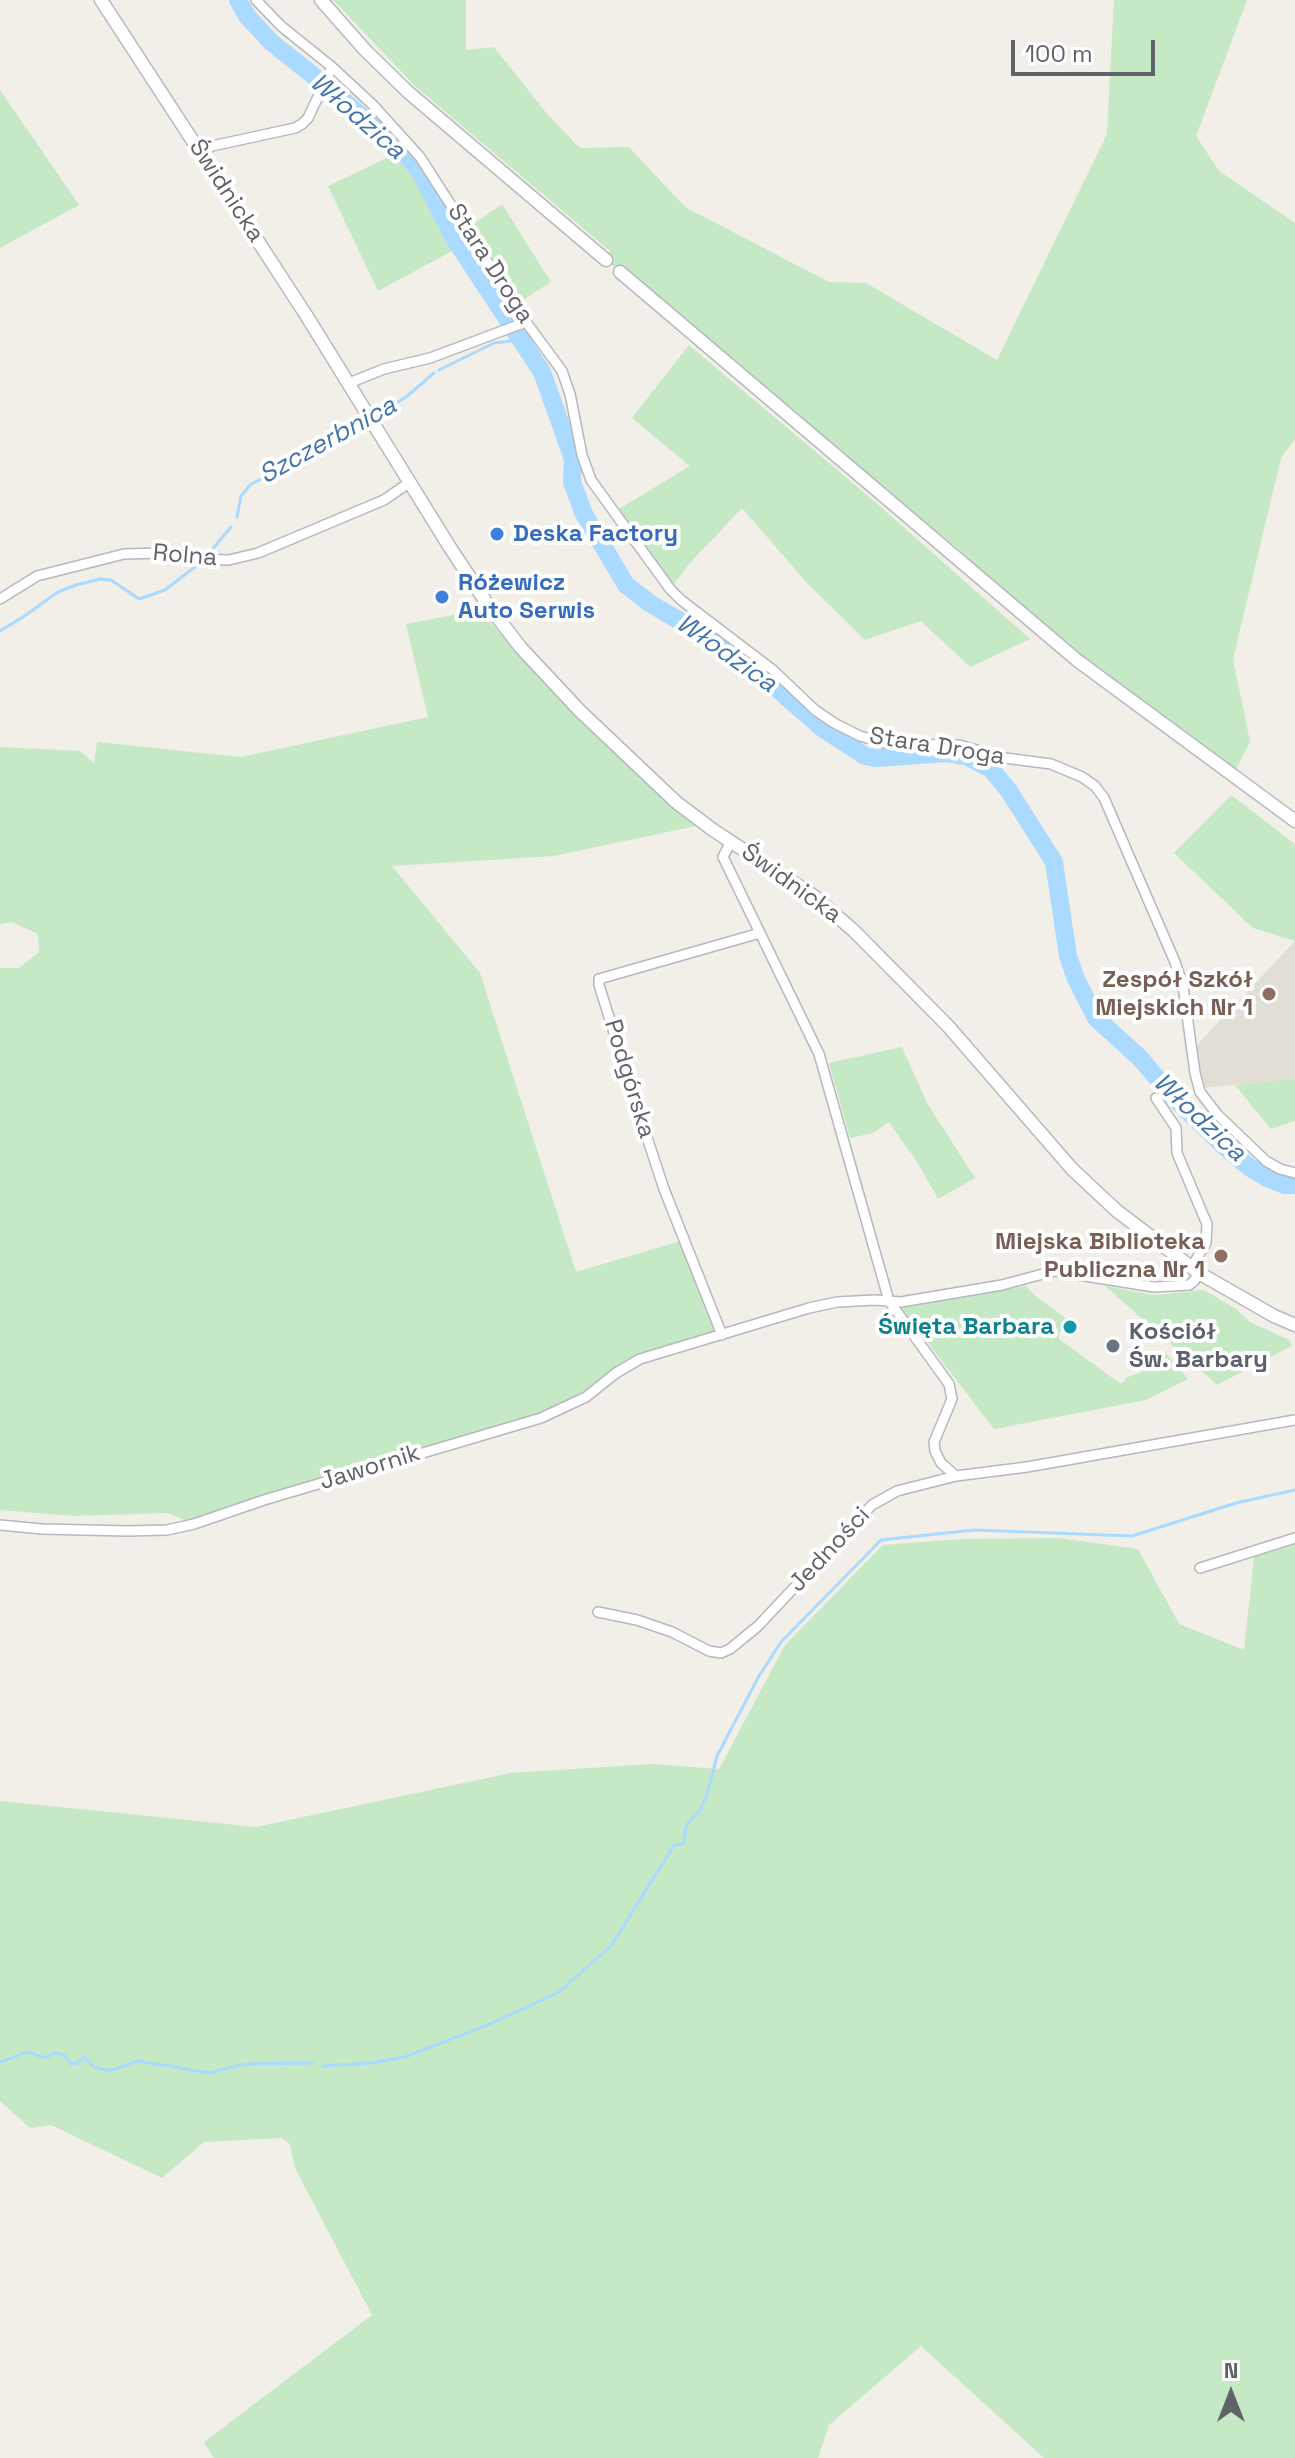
<!DOCTYPE html>
<meta charset="utf-8">
<style>
body{margin:0}
#map{position:relative;width:1295px;height:2458px;overflow:hidden;background:#f1efe8;font-family:"Space Grotesk",sans-serif}
canvas{display:block}
.north{position:absolute;left:1191px;top:2354px;width:80px;height:80px;-webkit-text-stroke:6px #fff;paint-order:stroke;rotate:0deg;font-size:22px;font-weight:700;line-height:32px;text-align:center;color:#5f6368}
.north::after{content:'';display:block;margin:auto;width:28px;height:36px;background:#5f6368;clip-path:polygon(50% 0,100% 100%,50% 72%,0 100%)}
.scale{position:absolute;left:1011px;top:40px;width:144px;height:36px;box-sizing:border-box;border:4px solid #5f6368;border-top:0;padding-left:10px;font-size:24px;line-height:28px;white-space:nowrap;color:#5f6368;-webkit-text-stroke:6px #fff;paint-order:stroke}
</style>
<div id="map">
<canvas width="1295" height="2458"></canvas>
<div class="north">N</div>
<div class="scale">100 m</div>
</div>
<script>
const context = document.querySelector('canvas').getContext('2d');
context.lineJoin = 'round';
function fill(path, color) { context.fillStyle = color; context.fill(path, 'evenodd'); }
const toPath = rows => new Path2D(rows.map(r => 'M' + r).join(''));
function stroke(path, color, width, dash) { context.strokeStyle = color; context.lineWidth = width; context.lineCap = dash ? 'butt' : 'round'; context.setLineDash(dash || []); context.stroke(path); }
function drawText(font, color, halo, rows, align = 'center') {
  context.font = font + ' "Space Grotesk",sans-serif'; context.lineWidth = 8; context.setLineDash([]); context.textBaseline = 'middle'; context.strokeStyle = halo; context.fillStyle = color; for (const [text, x, y, turn = 0] of rows) {
    context.save(); context.translate(x, y); context.rotate((+turn || 0) * Math.PI / 180); context.textAlign = isNaN(turn) ? turn : align; if (halo) context.strokeText(text, 0, 0); context.fillText(text, 0, 0); context.restore();
  }
}
fill(toPath([
 [1295,941,1295,1078,1205,1088,1195,1047]
]), '#e1ded6');
fill(toPath([
 [333,0,466,0,466,50,494,47,548,115,580,148,629,147,685,207,829,282,866,283,997,360,1107,134,1114,0,1247,0,1196,136,1219,171,1295,223,1295,439,1281,458,1233,659,1250,742,1233,775,1078,661,955,546,620,272,606,260,610,251,415,86],
 [0,90,79,205,0,248],
 [395,154,408,157,420,171,454,238,454,250,378,291,328,186],
 [502,204,551,282,520,302,472,225],
 [689,345,875,502,1030,639,970,667,921,621,865,640,807,583,742,508,689,564,670,589,614,512,690,466,632,418],
 [479,610,581,722,696,826,553,856,392,866,480,973,576,1272,684,1240,722,1335,640,1359,568,1407,194,1524,168,1513,73,1516,0,1510,0,968,19,968,39,952,38,934,12,922,0,924,0,747,80,751,94,763,97,742,241,757,428,717,406,624],
 [1231,795,1295,844,1295,941,1253,928,1174,853],
 [902,1047,927,1103,975,1178,938,1199,919,1165,889,1122,873,1133,850,1138,829,1063],
 [1295,1078,1295,1121,1271,1129,1235,1085],
 [1026,1286,1033,1294,1068,1320,1059,1334,1059,1339,1118,1382,1122,1383,1128,1377,1142,1372,1164,1351,1188,1379,1146,1400,994,1429,901,1308],
 [1105,1286,1154,1295,1204,1290,1236,1309,1250,1322,1289,1340,1292,1346,1217,1385],
 [1295,1537,1295,2458,1044,2458,921,2346,829,2425,818,2458,214,2458,204,2442,372,2315,295,2168,290,2144,282,2138,204,2142,162,2178,51,2125,30,2128,0,2101,0,1801,256,1827,511,1773,652,1764,719,1769,785,1645,883,1545,961,1539,1059,1538,1138,1549,1179,1624,1244,1650,1255,1549]
]), '#c5e8c5');
stroke(toPath([
 [439,370,494,343,519,340],
 [373,417,406,397,434,373],
 [237,517,241,496,250,485,366,421],
 [205,558,231,527],
 [0,631,23,617,58,592,76,585,100,579,111,580,139,599,165,590,200,563],
 [0,2062,27,2052,46,2058,54,2053,64,2055,71,2064,78,2063,84,2057,94,2067,109,2071,138,2061,209,2073,245,2064,312,2063],
 [323,2066,371,2063,405,2057,490,2024,559,1992,611,1946,674,1845,683,1844,687,1824,700,1811,707,1794,717,1756,759,1676,781,1642,881,1540,974,1530,1132,1536,1236,1503,1295,1490]
]), '#aadaff', 3);
stroke(toPath([
 [238,0,247,16,271,42,329,88,408,157,420,171,454,238,542,372,573,459,572,482,584,514,626,585,651,604,712,640,766,679,822,728,865,756,876,758,947,753,966,756,991,769,1009,791,1054,862,1068,956,1076,979,1096,1018,1140,1058,1174,1098,1224,1146,1249,1167,1267,1178,1285,1185,1295,1185]
]), '#aadaff', 18);
const street = toPath([
 [256,0,281,26,332,67,374,106,420,157,526,322,562,371,570,394,582,455,591,480,670,589,681,600,773,670,815,710,834,723,860,736,889,744,959,745,1005,758,1051,764,1082,777,1095,786,1104,798,1175,962,1183,986,1195,1073,1200,1092,1217,1114,1266,1161,1280,1169,1295,1173],
 [201,153,212,146,295,128,302,124,308,118,332,67],
 [349,383,384,369,430,358,526,322],
 [0,599,37,576,124,554,161,553,199,559,229,560,258,553,384,500,410,482],
 [731,841,723,857,819,1054,889,1301,949,1384,952,1399,934,1442,935,1451,941,1463,956,1476],
 [1156,1098,1176,1128,1177,1153,1207,1224,1206,1243,1191,1268],
 [722,1335,664,1189,640,1116,599,985,599,979,760,933],
 [0,1525,42,1529,128,1531,167,1530,194,1524,264,1500,541,1418,586,1397,616,1373,640,1359,809,1308,837,1302,875,1300,901,1302,1002,1285,1054,1271,1154,1287,1189,1285,1194,1281,1199,1273],
 [1200,1568,1295,1538],
 [598,1612,637,1620,672,1632,709,1651,721,1653,730,1649,758,1626,872,1505,897,1491,956,1476,1027,1467,1295,1420]
]);
const secondary = toPath([
 [101,0,306,315,449,546,488,605,521,648,580,711,676,802,713,830,814,896,854,931,948,1026,1072,1169,1117,1211,1199,1273,1274,1316,1295,1325],
 [321,0,365,50,408,92,606,260],
 [620,272,1078,661,1295,821]
]);
stroke(street, '#b5b8bc', 12);
stroke(secondary, '#b6babf', 15);
stroke(street, '#fff', 9);
stroke(secondary, '#fff', 12);
for (const [x, y, r, color] of [
 [497,534,8,"#3f7fe0"],
 [442,597,8,"#3f7fe0"],
 [1269,994,8,"#8d6e63"],
 [1221,1256,8,"#8d6e63"],
 [1070,1327,8,"#0f9aa8"],
 [1113,1346,8,"#6b7280"]
]) { const dot = new Path2D(); dot.arc(x, y, r, 0, 2 * Math.PI); context.fillStyle = color; context.fill(dot); stroke(dot, '#fff', 3); }
drawText('24px', '#5f6368', '#fff', [
 ["Świdnicka",226,191,57],
 ["Stara Droga",490,264,57],
 ["Rolna",185,556,5],
 ["Stara Droga",937,747,9],
 ["Świdnicka",791,884,36],
 ["Podgórska",629,1079,73],
 ["Jawornik",370,1468,-17],
 ["Jedności",830,1550,-47]
]);
drawText('bold 24px', '#366cbe', '#fff', [
 ["Deska Factory",513,534],
 ["Różewicz",458,583],
 ["Auto Serwis",458,611]
], 'left');
drawText('bold 24px', '#785e54', '#fff', [
 ["Zespół Szkół",1253,980],
 ["Miejskich Nr 1",1253,1008],
 ["Miejska Biblioteka",1205,1242],
 ["Publiczna Nr 1",1205,1270]
], 'right');
drawText('bold 24px', '#0d838f', '#fff', [
 ["Święta Barbara",1054,1327]
], 'right');
drawText('bold 24px', '#5b616d', '#fff', [
 ["Kościół",1129,1332],
 ["Św. Barbary",1129,1360]
], 'left');
drawText('italic 26px', '#4174aa', '#fff', [
 ["Włodzica",357,117,41],
 ["Szczerbnica",328,441,-29],
 ["Włodzica",726,654,35],
 ["Włodzica",1199,1118,43]
]);
</script>
